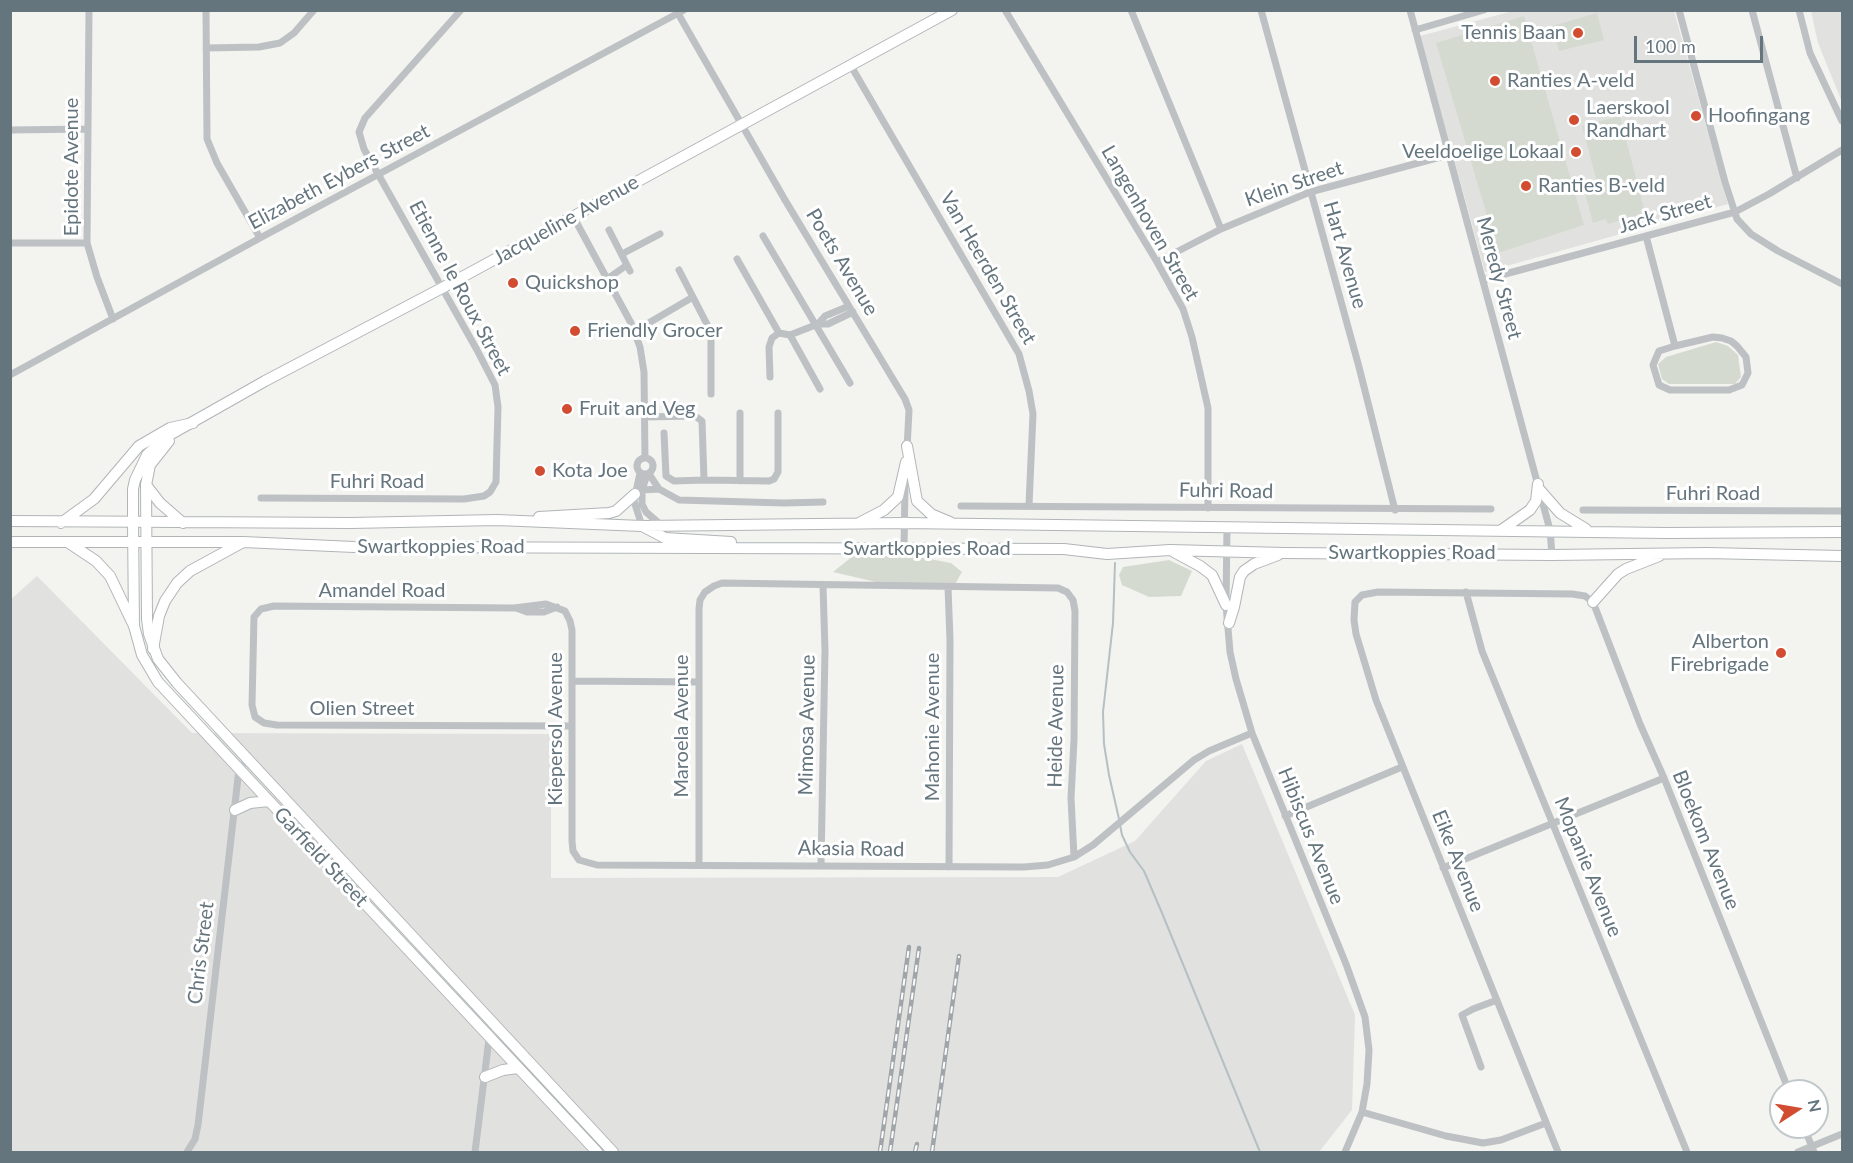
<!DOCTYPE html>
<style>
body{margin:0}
#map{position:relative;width:1853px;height:1163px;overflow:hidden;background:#f3f3f0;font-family:Lato,sans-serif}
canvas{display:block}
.frame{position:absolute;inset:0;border:12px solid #65757e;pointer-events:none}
.north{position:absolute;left:1769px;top:1079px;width:60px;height:60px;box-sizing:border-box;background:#fff;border:2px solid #c1c8cb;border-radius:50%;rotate:78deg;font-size:16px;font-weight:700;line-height:24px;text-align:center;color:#65757e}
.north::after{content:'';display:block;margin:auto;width:21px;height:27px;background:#d24c32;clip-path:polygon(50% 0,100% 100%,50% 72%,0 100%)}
.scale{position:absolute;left:1634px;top:36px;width:129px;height:27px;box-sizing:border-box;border:3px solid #65757e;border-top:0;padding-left:8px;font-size:18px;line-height:21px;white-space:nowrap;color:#65757e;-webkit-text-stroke:4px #fff;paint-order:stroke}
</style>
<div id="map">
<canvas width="1853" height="1163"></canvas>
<div class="frame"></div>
<div class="north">N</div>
<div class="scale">100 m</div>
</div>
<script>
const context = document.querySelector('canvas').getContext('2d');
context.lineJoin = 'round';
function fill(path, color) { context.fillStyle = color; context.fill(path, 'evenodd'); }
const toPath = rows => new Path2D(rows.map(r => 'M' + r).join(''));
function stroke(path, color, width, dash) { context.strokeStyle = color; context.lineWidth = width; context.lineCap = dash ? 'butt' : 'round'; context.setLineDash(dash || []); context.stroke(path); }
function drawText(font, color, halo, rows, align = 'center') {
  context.font = font + ' Lato,sans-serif'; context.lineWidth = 6; context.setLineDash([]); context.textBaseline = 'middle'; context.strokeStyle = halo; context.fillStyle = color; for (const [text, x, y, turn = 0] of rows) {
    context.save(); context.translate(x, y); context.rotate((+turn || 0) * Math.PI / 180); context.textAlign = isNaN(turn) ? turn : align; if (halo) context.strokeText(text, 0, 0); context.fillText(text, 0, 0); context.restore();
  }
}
fill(toPath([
 [1513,11,1674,11,1728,204,1485,272,1420,36],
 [1811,11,1842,11,1842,102,1818,43],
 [37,576,192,733,551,734,551,878,1058,877,1135,841,1206,761,1242,744,1355,1015,1352,1110,1319,1152,11,1152,10,600]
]), '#e1e2e0');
fill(toPath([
 [1597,13,1604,40,1559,51,1552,26],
 [1524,16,1584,225,1498,253,1436,43],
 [1620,116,1645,213,1608,224,1606,219,1593,223,1583,186,1597,182,1582,126],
 [1716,342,1728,346,1738,355,1741,377,1735,384,1669,384,1662,379,1658,364,1666,357],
 [853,556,914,556,951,563,962,572,954,586,880,583,833,572],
 [1169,560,1192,571,1181,596,1149,597,1122,585,1119,575,1123,567]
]), '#d5dad1');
stroke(toPath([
 [1115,563,1113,623,1103,712,1104,744,1109,775,1119,819],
 [1120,825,1122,835,1130,852,1144,871,1162,913,1260,1152]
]), '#b4c0c3', 2);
const secondary = toPath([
 [169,441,150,465,146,485,147,619,149,634,158,659,177,683,613,1152],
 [235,810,250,803,269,801],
 [485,1077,503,1070,518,1068],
 [597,1152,158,682,142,655,134,626,133,522,133,489,135,480,147,455,166,437,265,381,442,288,952,10]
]);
const primary = toPath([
 [907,446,917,501,931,514,950,522],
 [146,485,160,503,183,523],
 [1539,489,1560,513,1586,529],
 [539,517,609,513,616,511,635,494],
 [10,521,351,523,497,520,642,526,904,523,1666,533,1842,532],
 [61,523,94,499,139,446,170,428,193,423],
 [859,523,884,510,898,497,906,462],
 [644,527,665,538,731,542],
 [1500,531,1530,510,1536,501,1538,484],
 [10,542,243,542,354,547,1064,549,1107,554,1170,550,1284,553,1552,555,1707,553,1842,556],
 [69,543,96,561,110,576,134,626],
 [1174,552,1200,566,1212,575,1226,605],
 [1593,602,1618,574,1626,569,1659,556],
 [1229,623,1234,607,1240,577,1244,571,1254,564,1278,555],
 [153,649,159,616,165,601,177,583,190,571,243,542]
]);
stroke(secondary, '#b0b5b8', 12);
stroke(primary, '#b1b5b8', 12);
stroke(toPath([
 [89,10,87,243,97,277,113,319],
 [206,10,207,139,217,163,260,238],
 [676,10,785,200,905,399,909,410,907,449],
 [1005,10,1157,262,1183,309,1192,337,1208,408,1208,508],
 [1131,10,1221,229],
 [1261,10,1359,367,1395,510],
 [1410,10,1550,530,1552,555],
 [1679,10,1725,182,1737,219,1751,234,1778,251,1842,284],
 [1752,10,1797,178],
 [1799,10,1810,53,1842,121],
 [1415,30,1484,10],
 [206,48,259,47,280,43,294,33,314,10],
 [851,66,1019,354,1029,391,1033,414,1029,505],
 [10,130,88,129],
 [573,216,631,323,640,347,644,372,645,458],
 [609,230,630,271],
 [763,236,850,383],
 [1646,236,1675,346],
 [10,243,87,243],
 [622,254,660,234],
 [737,259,779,333,790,335,818,324,828,324,853,312],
 [1157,262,1221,229,1310,192,1448,155],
 [679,270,711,332,711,394],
 [607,279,627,265],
 [1483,280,1735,212,1769,194,1842,150],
 [818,324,825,316,849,306],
 [635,331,693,297],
 [790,335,820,389],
 [1713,337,1722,338,1731,341,1737,346,1746,357,1748,373,1742,385,1729,390,1670,390,1659,385,1653,365,1659,351,1675,346,1713,337],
 [10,375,260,238,684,10],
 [770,377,769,347,772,338,779,333],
 [645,417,695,416,702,421,704,480,769,481,774,479,778,472,778,413],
 [664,433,666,476,674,481,704,480],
 '637 466a8 8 0 1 1 16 0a8 8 0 1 1-16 0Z',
 [640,473,634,501,642,526],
 [649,474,659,489,679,500,784,503,823,502],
 [647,475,642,490,642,504,646,512,661,525],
 [740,481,740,413],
 [642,490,659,489],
 [261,498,464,499,484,496,490,492,496,482,498,407,495,385,477,350,364,149,359,132,365,118,461,10],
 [961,506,1491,509],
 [1583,510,1842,511],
 [1227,527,1226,605,1230,652,1236,679,1252,733,1346,964,1365,1017,1369,1050,1367,1084,1362,1112,1345,1152],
 [904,550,905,484],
 [948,587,950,640,949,867],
 [1466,592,1482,651,1687,1152],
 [516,608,527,612,544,612,557,607],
 [573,681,699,682],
 [571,726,277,725,264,723,255,717,252,705,254,617,261,609,274,606,514,608,546,604,565,611,570,621,572,630,572,841,573,851,579,860,597,865,1024,867,1048,865,1074,857,1093,845,1194,760,1209,751,1252,733],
 [1285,816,1402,767],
 [699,865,699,609,700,600,705,592,714,586,722,583,1058,588,1067,592,1073,600,1075,611,1074,740,1071,798,1074,857],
 [821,865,825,650,823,586],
 [1443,868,1664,778],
 [1481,1067,1462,1015,1473,1009,1497,1000],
 [1362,1112,1446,1136,1483,1143,1501,1140,1546,1123],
 [1804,1127,1814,1152],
 [187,1152,195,1139,198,1125,239,769,248,759],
 [475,1152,489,1039,496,1027],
 [1558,1152,1376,700,1356,634,1354,620,1355,602,1362,595,1378,592,1572,594,1585,596,1593,602,1640,724,1664,778,1789,1091],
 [1798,1152,1842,1134]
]), '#bdc1c4', 7);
stroke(secondary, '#fff', 10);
stroke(primary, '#fff', 10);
const rail = toPath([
 [880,1152,909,947],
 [890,1152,919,948],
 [915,1152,917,1144],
 [932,1152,959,956]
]);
stroke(rail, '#9fa5a9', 4.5);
stroke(rail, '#fff', 2, [7]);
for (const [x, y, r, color] of [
 [1578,33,6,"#d24c32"],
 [1495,81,6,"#d24c32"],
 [1696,116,6,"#d24c32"],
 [1574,120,6,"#d24c32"],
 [1576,152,6,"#d24c32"],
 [1526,186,6,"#d24c32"],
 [513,283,6,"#d24c32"],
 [575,331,6,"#d24c32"],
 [567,409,6,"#d24c32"],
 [540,471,6,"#d24c32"],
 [1781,653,6,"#d24c32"]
]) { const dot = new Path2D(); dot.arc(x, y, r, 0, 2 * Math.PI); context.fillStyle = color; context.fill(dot); stroke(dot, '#fff', 2); }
drawText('20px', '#65757e', '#fff', [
 ["Tennis Baan",1566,33,"right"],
 ["Ranties A-veld",1507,81],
 ["Laerskool",1586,108],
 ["Randhart",1586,131],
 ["Hoofingang",1708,116],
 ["Veeldoelige Lokaal",1564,152,"right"],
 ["Ranties B-veld",1538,186],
 ["Quickshop",525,283],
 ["Friendly Grocer",587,331],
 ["Fruit and Veg",579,409],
 ["Kota Joe",552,471],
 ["Alberton",1769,642,"right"],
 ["Firebrigade",1769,665,"right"]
], 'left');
drawText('20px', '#65757e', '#fff', [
 ["Epidote Avenue",72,167,-90],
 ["Elizabeth Eybers Street",339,177,-28],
 ["Klein Street",1294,184,-19],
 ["Jack Street",1665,214,-16],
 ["Jacqueline Avenue",566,220,-29],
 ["Langenhoven Street",1150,223,60],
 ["Hart Avenue",1345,255,74],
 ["Poets Avenue",842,262,59],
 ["Van Heerden Street",988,268,60],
 ["Meredy Street",1499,278,75],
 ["Etienne le Roux Street",460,288,62],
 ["Fuhri Road",377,482],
 ["Fuhri Road",1226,491,1],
 ["Fuhri Road",1713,494],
 ["Swartkoppies Road",441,547],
 ["Swartkoppies Road",927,549],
 ["Swartkoppies Road",1412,553],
 ["Amandel Road",382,591],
 ["Olien Street",362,709],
 ["Mimosa Avenue",807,725,-89],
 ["Maroela Avenue",682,726,-90],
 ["Heide Avenue",1056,726,-89],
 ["Mahonie Avenue",933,727,-90],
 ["Kiepersol Avenue",556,729,-90],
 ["Hibiscus Avenue",1311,836,68],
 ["Bloekom Avenue",1706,840,68],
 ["Akasia Road",851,849,1],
 ["Garfield Street",321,857,47],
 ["Eike Avenue",1458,861,68],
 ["Mopanie Avenue",1588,867,68],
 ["Chris Street",201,953,-83]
]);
</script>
